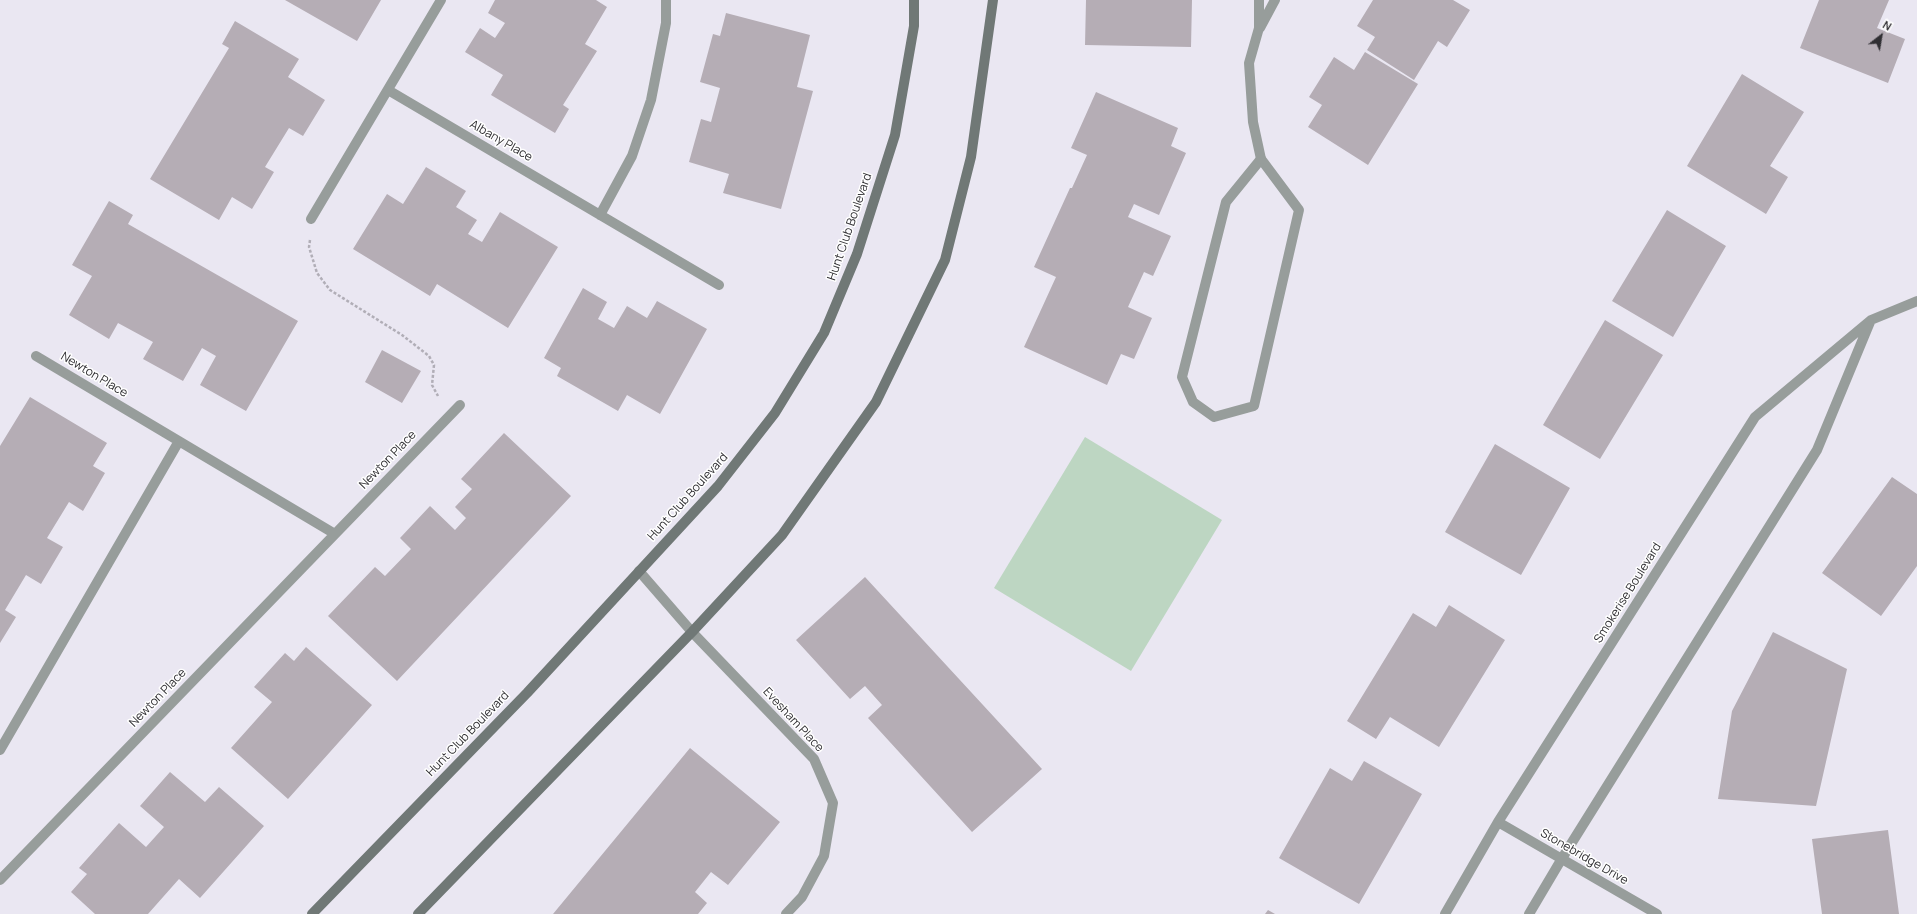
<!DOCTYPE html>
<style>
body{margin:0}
#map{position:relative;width:1917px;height:914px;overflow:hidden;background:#eae7f2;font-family:Manrope,sans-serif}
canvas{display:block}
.north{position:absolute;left:1861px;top:16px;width:40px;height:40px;-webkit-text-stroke:3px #fff;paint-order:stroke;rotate:31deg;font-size:11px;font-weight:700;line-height:16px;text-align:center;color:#302f33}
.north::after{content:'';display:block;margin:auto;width:14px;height:18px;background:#302f33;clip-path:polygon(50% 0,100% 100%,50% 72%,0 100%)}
</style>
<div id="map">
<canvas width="1917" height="914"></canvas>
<div class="north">N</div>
</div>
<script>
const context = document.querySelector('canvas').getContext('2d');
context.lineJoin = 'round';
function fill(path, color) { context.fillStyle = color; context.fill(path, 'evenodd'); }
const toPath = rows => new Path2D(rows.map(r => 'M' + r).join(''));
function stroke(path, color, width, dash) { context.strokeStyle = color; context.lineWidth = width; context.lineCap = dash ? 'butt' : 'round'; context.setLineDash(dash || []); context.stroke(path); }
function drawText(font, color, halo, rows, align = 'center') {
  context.font = font + ' Manrope,sans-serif'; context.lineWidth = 3; context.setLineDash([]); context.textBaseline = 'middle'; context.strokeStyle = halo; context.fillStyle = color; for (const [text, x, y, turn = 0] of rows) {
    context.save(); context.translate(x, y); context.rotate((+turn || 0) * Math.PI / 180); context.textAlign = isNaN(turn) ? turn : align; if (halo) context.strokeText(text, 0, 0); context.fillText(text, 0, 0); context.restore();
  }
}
fill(toPath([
 [1085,437,1222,520,1131,671,994,588]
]), '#bdd6c2');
fill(toPath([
 [285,0,381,0,357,41],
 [495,0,596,0,607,7,585,44,597,51,563,105,569,109,555,133,491,95,503,75,465,52,480,28,495,38,505,23,488,13],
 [1086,0,1192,0,1191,47,1085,45],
 [1373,0,1453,0,1470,10,1447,47,1438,41,1414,80,1367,50,1375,37,1357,26],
 [1819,0,1889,0,1877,28,1905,39,1888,83,1800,48],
 [726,13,810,35,797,87,813,91,781,209,723,193,729,174,689,162,701,119,711,122,720,88,700,82,713,34,720,36],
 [235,21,299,59,288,77,325,100,303,136,289,128,265,167,274,172,252,209,232,197,219,220,150,179,229,48,222,44],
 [1365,52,1418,84,1368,165,1308,127,1322,105,1309,97,1334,57,1354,70],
 [1742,74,1804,112,1770,166,1788,177,1766,214,1687,166],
 [1096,92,1178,128,1171,146,1186,153,1159,215,1134,204,1128,217,1171,236,1153,276,1144,272,1128,307,1152,318,1134,359,1121,354,1107,385,1024,347,1056,277,1034,267,1070,188,1072,188,1087,155,1071,148],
 [426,167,466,191,456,207,477,220,468,234,482,242,500,212,558,247,508,328,437,284,430,296,353,249,387,194,403,204],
 [109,201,133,215,128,224,298,321,246,411,200,385,216,356,202,348,183,381,143,359,153,342,118,323,109,339,69,315,92,276,72,265],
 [1667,210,1726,246,1673,337,1612,301],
 [583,288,607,302,598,319,614,328,627,306,647,318,657,301,707,329,660,414,627,395,618,411,557,376,561,368,544,358],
 [1605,320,1663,355,1600,459,1543,425],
 [382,350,421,371,402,403,365,382],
 [30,397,107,443,93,466,105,473,83,511,69,502,47,538,63,547,41,584,26,575,5,610,16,617,0,643,0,446],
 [504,433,571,496,397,681,328,616,375,567,385,576,411,549,400,538,430,506,455,530,466,518,455,507,472,489,461,479],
 [1495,444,1570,488,1521,575,1445,532],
 [1892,477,1917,494,1917,566,1881,616,1822,573],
 [865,577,1042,769,972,832,868,718,882,705,865,686,850,699,796,640],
 [1449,605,1505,640,1439,747,1390,717,1376,739,1347,721,1413,613,1436,627],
 [1773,632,1847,669,1816,806,1718,799,1732,711],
 [306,647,372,705,288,799,231,748,272,702,254,687,285,653,294,661],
 [690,748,780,822,728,885,711,872,695,892,707,903,698,914,553,914],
 [1364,761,1422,794,1359,904,1279,858,1330,768,1352,781],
 [170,772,205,802,219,787,264,826,200,898,179,879,148,914,95,914,71,892,87,874,79,868,119,823,146,847,164,827,140,806],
 [1888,830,1899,914,1822,914,1812,839],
 [1268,910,1275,914,1265,914]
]), '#b5adb5');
stroke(toPath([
 [310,240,309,247,317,273,330,290,402,335,429,356,434,365,432,385,438,396]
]), '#b1aeb7', 2.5, [3, 2]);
stroke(toPath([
 [1261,159,1299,210,1254,406,1214,417,1193,402,1182,377,1226,202,1261,159]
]), '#979d9b', 10);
stroke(toPath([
 [1259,0,1259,28,1249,63,1253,122,1261,159],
 [1260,28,1275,0],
 [388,90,719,285],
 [600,215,632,156,651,100,666,23,666,0],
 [311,219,441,0],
 [36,356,335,534],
 [639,571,692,632,814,759,833,803,824,856,802,897,786,914],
 [0,750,179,441],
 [1498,822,1657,914],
 [0,880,460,405],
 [1445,914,1498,822,1755,417,1871,320,1917,301],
 [1529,914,1561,860,1817,450,1870,322]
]), '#979d9b', 10);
stroke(toPath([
 [312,914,527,693,718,486,775,413,824,333,857,254,895,135,914,26,914,0],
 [418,914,692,632,782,535,876,402,945,260,971,157,993,0]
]), '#707876', 10);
drawText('12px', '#302f33', '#fff', [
 ["Albany Place",501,141,30],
 ["Hunt Club Boulevard",850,227,-71],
 ["Newton Place",94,375,31],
 ["Newton Place",388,460,-46],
 ["Hunt Club Boulevard",688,497,-48],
 ["Smokerise Boulevard",1628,593,-58],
 ["Newton Place",158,698,-46],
 ["Evesham Place",793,720,47],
 ["Hunt Club Boulevard",468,734,-46],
 ["Stonebridge Drive",1584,857,30]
]);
</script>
